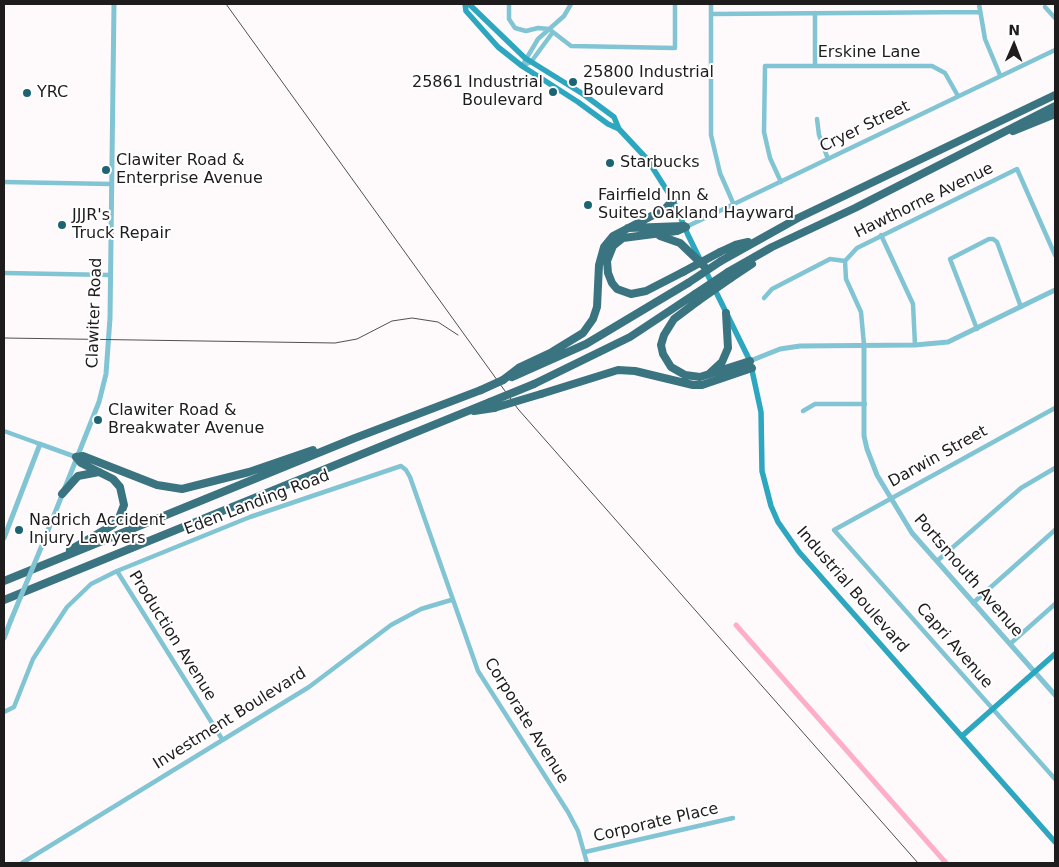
<!DOCTYPE html>
<style>
body{margin:0}
#map{position:relative;width:1059px;height:867px;overflow:hidden;background:#fefafb;font-family:"DejaVu Sans",sans-serif}
canvas{display:block}
.frame{position:absolute;inset:0;border:5px solid #1f1c1d;pointer-events:none}
.north{position:absolute;left:989px;top:20px;width:50px;height:50px;-webkit-text-stroke:4px #fff;paint-order:stroke;rotate:1deg;font-size:14px;font-weight:700;line-height:20px;text-align:center;color:#1f1c1d}
.north::after{content:'';display:block;margin:auto;width:18px;height:22px;background:#1f1c1d;clip-path:polygon(50% 0,100% 100%,50% 72%,0 100%)}
</style>
<div id="map">
<canvas width="1059" height="867"></canvas>
<div class="frame"></div>
<div class="north">N</div>
</div>
<script>
const context = document.querySelector('canvas').getContext('2d');
context.lineJoin = 'round';
const toPath = rows => new Path2D(rows.map(r => 'M' + r).join(''));
function stroke(path, color, width, dash) { context.strokeStyle = color; context.lineWidth = width; context.lineCap = dash ? 'butt' : 'round'; context.setLineDash(dash || []); context.stroke(path); }
function drawText(font, color, halo, rows, align = 'center') {
  context.font = font + ' "DejaVu Sans",sans-serif'; context.lineWidth = 4; context.setLineDash([]); context.textBaseline = 'middle'; context.strokeStyle = halo; context.fillStyle = color; for (const [text, x, y, turn = 0] of rows) {
    context.save(); context.translate(x, y); context.rotate((+turn || 0) * Math.PI / 180); context.textAlign = isNaN(turn) ? turn : align; if (halo) context.strokeText(text, 0, 0); context.fillText(text, 0, 0); context.restore();
  }
}
stroke(toPath([
 [736,625,946,863]
]), '#feaec8', 5);
stroke(toPath([
 [509,4,509,19,515,28,526,31,538,28,549,29,571,46,675,48,675,4],
 [711,4,711,135,720,173,734,205],
 [979,4,985,39,1000,75],
 [1045,7,1055,18],
 [815,13,815,65],
 [711,14,979,12],
 [522,66,538,39,564,16,571,4],
 [522,66,531,62,553,32],
 [817,119,819,135,828,159],
 [4,182,111,184],
 [781,182,770,158,764,132,765,66,932,66,945,73,958,96],
 [686,227,1055,50],
 [881,235,913,304,915,345],
 [845,261,857,248,1017,169,1055,255],
 [845,261,846,279,861,312,864,345],
 [4,273,110,275],
 [764,298,772,289,830,259,845,261],
 [977,329,950,259,989,239,993,239,997,242,1021,307],
 [1055,408,834,530,1055,779],
 [803,411,815,404,865,404],
 [4,431,40,444],
 [937,561,1021,488,1055,468],
 [117,571,222,739],
 [973,603,1055,530],
 [1010,644,1055,604],
 [4,712,14,707,33,659,44,642,67,607,91,584,117,571,250,517,401,466,406,470,410,477,478,671,568,812,578,831,587,863],
 [585,852,733,818],
 [22,863,309,687,391,625,421,609,451,600]
]), '#81c4d4', 4.5);
stroke(toPath([
 [864,345,864,436,867,449,877,475,912,533,1055,695],
 [750,361,780,349,800,346,915,345,948,342,1055,290],
 [4,538,40,444,76,457],
 [43,543,99,402,106,374,110,318,114,4],
 [4,638,11,620]
]), '#81c4d4', 5);
stroke(toPath([
 [465,4,466,11,498,47,522,66,578,102,608,124,619,129],
 [469,4,525,58,583,94,614,117,619,129,647,159,673,200,688,235,750,361,761,412,762,471,771,506,778,522,799,552,1055,842],
 [962,736,1055,654]
]), '#2da7bf', 5.5);
stroke(toPath([
 [1013,131,1055,114],
 [628,228,684,226],
 [660,236,680,243,704,266],
 [720,252,735,245,748,242],
 [721,261,798,218,1055,95],
 [683,272,646,291,631,294,617,289,612,283,608,273,607,261,613,246,623,238,677,231,686,227],
 [728,272,772,247,855,208,1055,106],
 [731,278,752,264],
 [698,301,674,319,664,335,661,345,663,354,671,367,685,375,700,377,750,361],
 [709,374,722,362,728,348,726,313],
 [512,377,586,344,688,283],
 [503,380,520,367,552,352,583,333,593,319,597,307,599,265,604,247,613,236,665,209,673,200],
 [534,384,630,337,695,294],
 [541,394,618,370,635,371,693,385,702,385,752,368],
 [474,411,494,408],
 [76,457,83,456,157,485,182,489,249,472,313,450],
 [62,494,78,476,99,472],
 [70,550,113,525,119,518,124,505,120,487,113,479,81,463,76,457],
 [4,581,355,438,481,390],
 [4,600,490,402]
]), '#3a7481', 8);
stroke(toPath([
 [226,4,518,409,918,863],
 [4,338,335,343,357,339,392,321,412,318,438,322,458,335]
]), '#514e4f', 1);
stroke(toPath([
 [11,620,43,543]
]), '#81c4d4', 5);
stroke(toPath([
 [683,272,720,252],
 [688,283,721,261],
 [695,294,728,272],
 [698,301,731,278],
 [481,390,503,380],
 [490,402,534,384],
 [494,408,541,394]
]), '#3a7481', 8);
for (const [x, y, r, color] of [
 [573,82,5,"#1c6473"],
 [553,92,5,"#1c6473"],
 [27,93,5,"#1c6473"],
 [610,163,5,"#1c6473"],
 [106,170,5,"#1c6473"],
 [588,205,5,"#1c6473"],
 [62,225,5,"#1c6473"],
 [98,420,5,"#1c6473"],
 [19,530,5,"#1c6473"]
]) { const dot = new Path2D(); dot.arc(x, y, r, 0, 2 * Math.PI); context.fillStyle = color; context.fill(dot); stroke(dot, '#fff', 2); }
drawText('16px', '#1f1c1d', '#fff', [
 ["Erskine Lane",869,53],
 ["Cryer Street",865,127,-26],
 ["Hawthorne Avenue",924,201,-26],
 ["Clawiter Road",95,313,-88],
 ["Darwin Street",938,457,-29],
 ["Eden Landing Road",257,503,-21],
 ["Portsmouth Avenue",968,576,49],
 ["Industrial Boulevard",852,590,49],
 ["Production Avenue",172,636,58],
 ["Capri Avenue",954,646,49],
 ["Investment Boulevard",230,719,-32],
 ["Corporate Avenue",526,721,58],
 ["Corporate Place",656,823,-13]
]);
drawText('16px', '#1f1c1d', '#fff', [
 ["25800 Industrial",583,73],
 ["Boulevard",583,91],
 ["25861 Industrial",543,83,"right"],
 ["Boulevard",543,101,"right"],
 ["YRC",37,93],
 ["Clawiter Road &",116,161],
 ["Enterprise Avenue",116,179],
 ["Starbucks",620,163],
 ["Fairfield Inn &",598,196],
 ["Suites Oakland Hayward",598,214],
 ["JJJR's",72,216],
 ["Truck Repair",72,234],
 ["Clawiter Road &",108,411],
 ["Breakwater Avenue",108,429],
 ["Nadrich Accident",29,521],
 ["Injury Lawyers",29,539]
], 'left');
</script>
